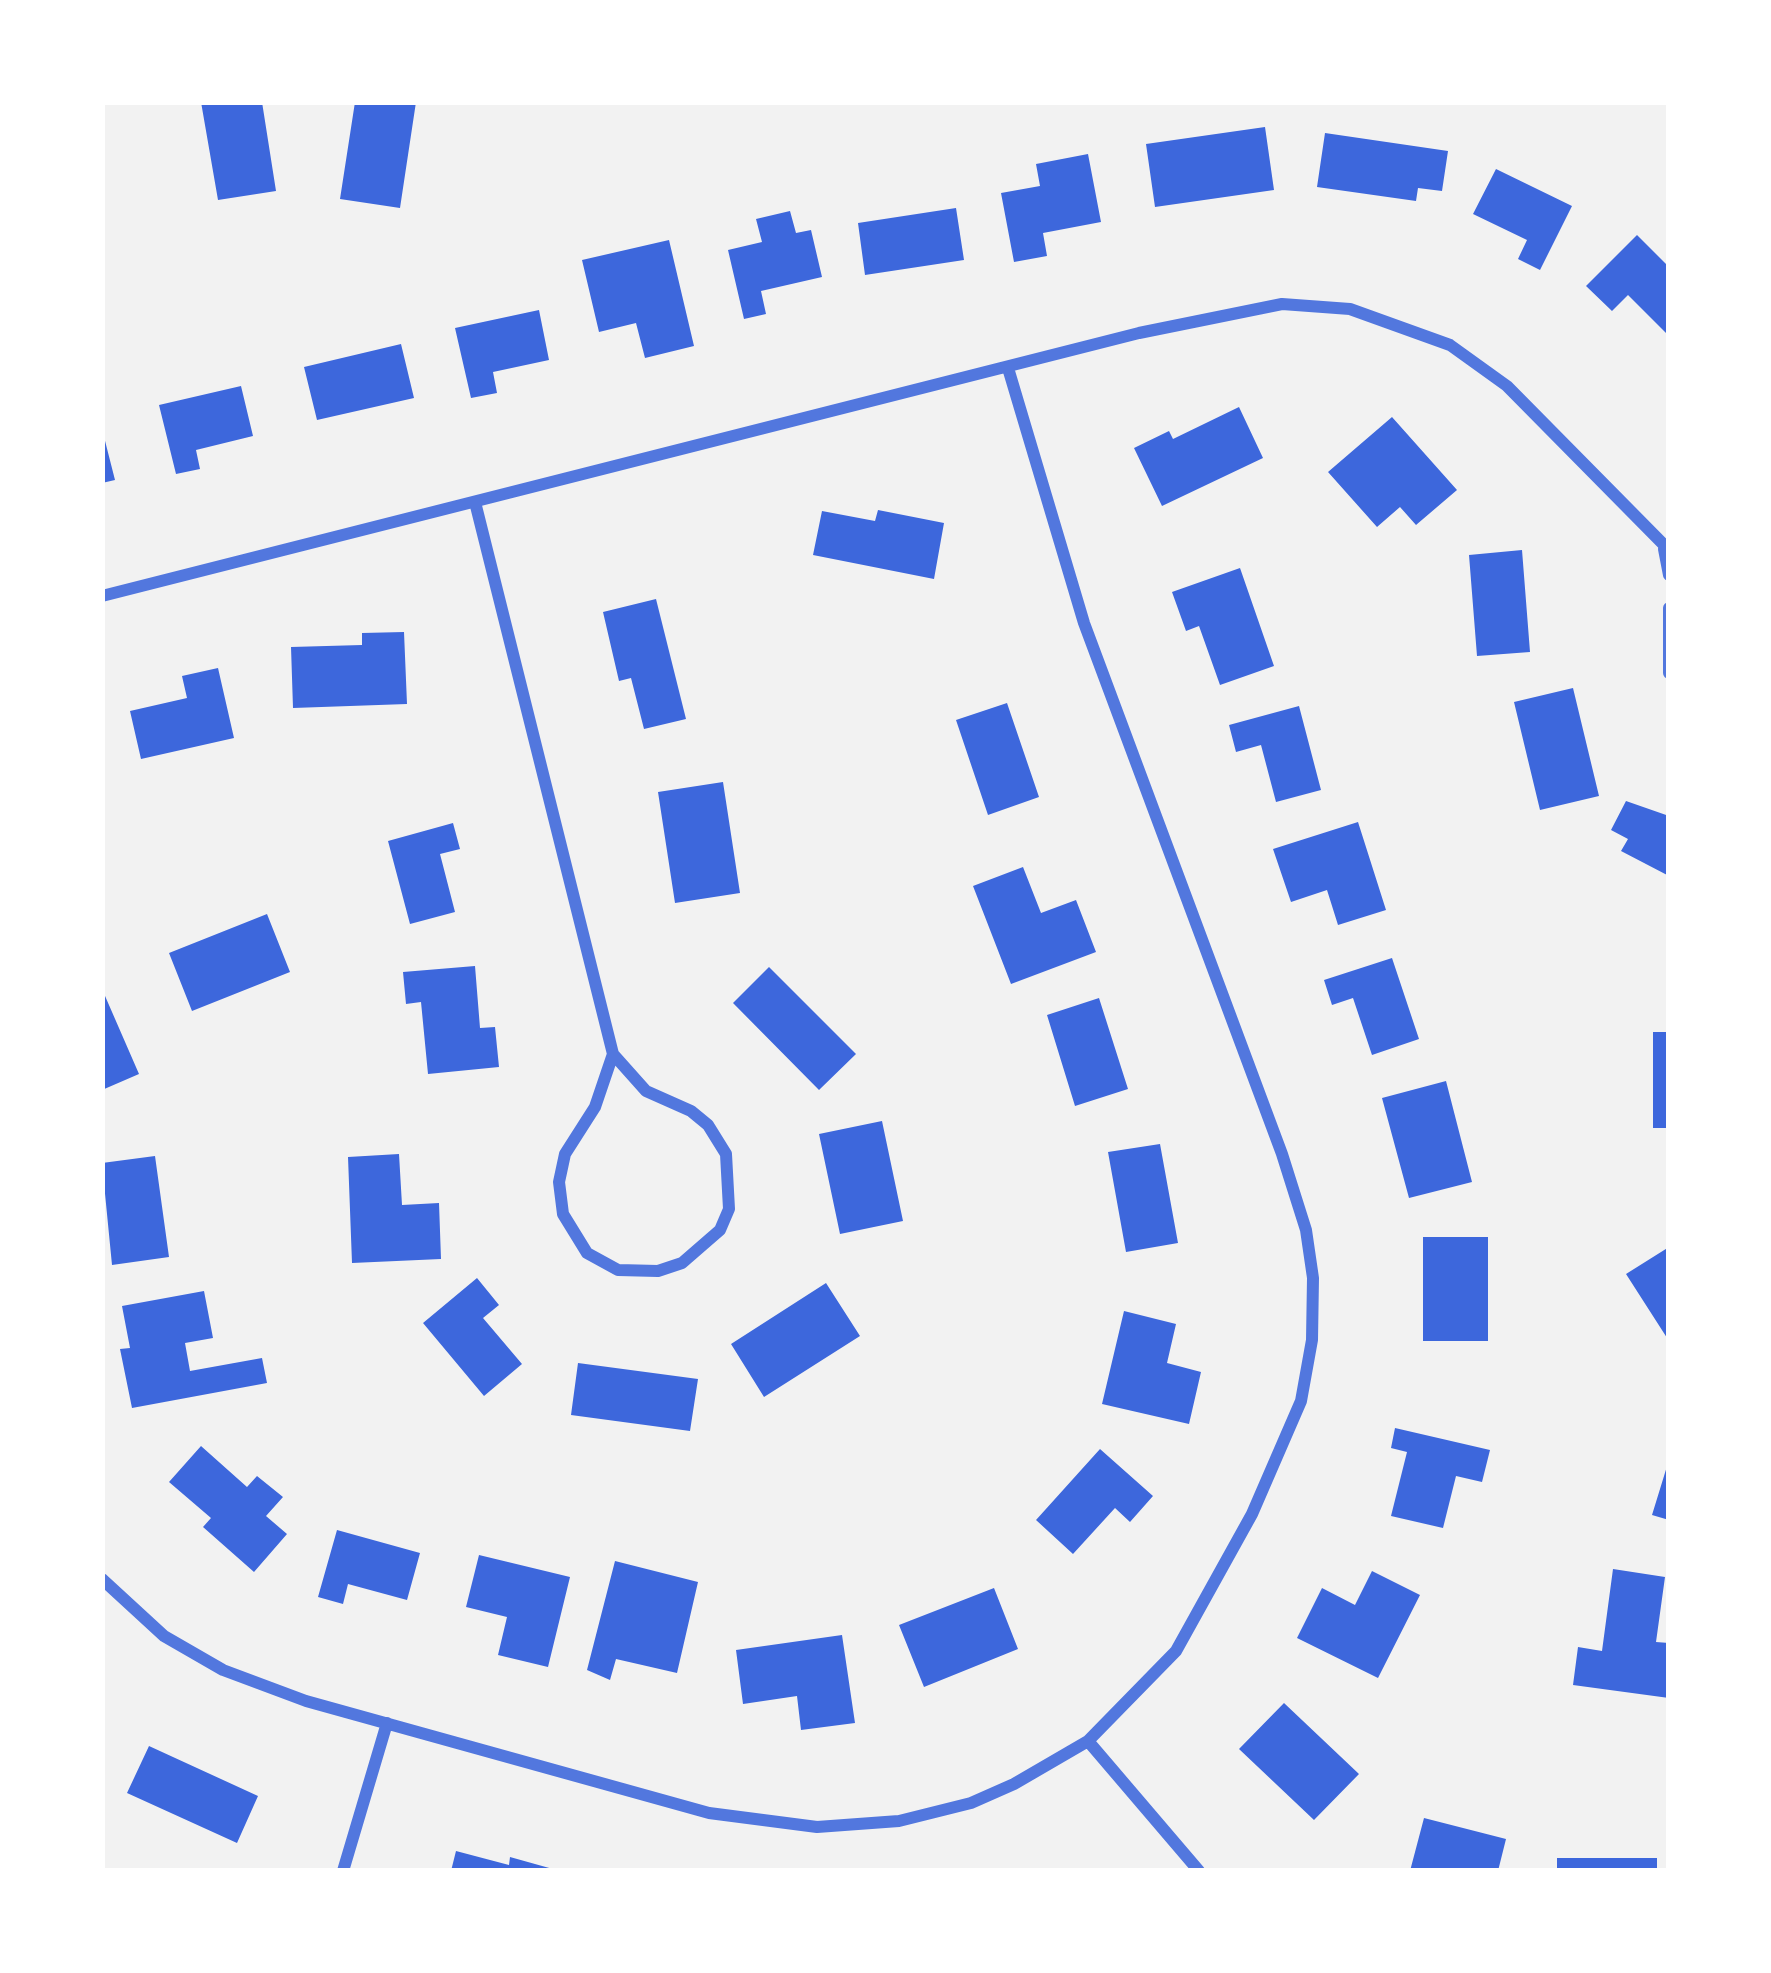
<!DOCTYPE html>
<style>
body{margin:0}
#map{position:relative;width:1771px;height:1973px;overflow:hidden;background:#f2f2f2;font-family:Georgia,serif}
canvas{display:block}
.frame{position:absolute;inset:0;border:105px solid #fff;pointer-events:none}
</style>
<div id="map">
<canvas width="1771" height="1973"></canvas>
<div class="frame"></div>
</div>
<script>
const context = document.querySelector('canvas').getContext('2d');
context.lineJoin = 'round';
function fill(path, color) { context.fillStyle = color; context.fill(path, 'evenodd'); }
const toPath = rows => new Path2D(rows.map(r => 'M' + r).join(''));
function stroke(path, color, width, dash) { context.strokeStyle = color; context.lineWidth = width; context.lineCap = dash ? 'butt' : 'round'; context.setLineDash(dash || []); context.stroke(path); }
fill(toPath([
 [201,102,262,102,276,191,218,200],
 [355,102,416,102,400,208,340,199],
 [1265,127,1274,190,1155,207,1146,144],
 [1325,133,1448,151,1442,191,1418,188,1416,201,1317,187],
 [1088,154,1101,222,1043,233,1047,256,1014,262,1001,193,1040,186,1036,164],
 [1496,169,1572,206,1540,270,1518,259,1527,240,1473,214],
 [956,208,964,260,865,275,858,223],
 [790,211,796,233,811,230,822,277,761,291,766,314,744,319,728,250,762,242,756,219],
 [1637,235,1669,267,1669,336,1628,295,1612,311,1586,286],
 [669,240,694,346,645,358,636,323,599,332,582,260],
 [539,310,549,360,493,372,497,393,471,398,455,328],
 [401,344,414,398,317,420,304,367],
 [241,386,253,436,196,450,200,469,176,474,159,405],
 [1239,407,1263,458,1162,506,1134,448,1169,431,1173,439],
 [1392,417,1457,490,1416,525,1400,507,1377,527,1328,472],
 [102,429,115,480,102,483],
 [878,510,944,523,934,579,813,555,822,511,875,521],
 [1522,550,1530,652,1477,656,1469,555],
 [1240,568,1274,666,1220,685,1199,626,1186,631,1172,592],
 [656,599,686,719,644,729,631,678,619,681,603,612],
 [404,632,407,704,293,708,291,647,362,645,362,633],
 [218,668,234,738,141,759,130,711,187,698,182,676],
 [1573,688,1599,796,1540,810,1514,702],
 [1007,703,1039,797,988,815,956,720],
 [1299,706,1321,790,1276,802,1261,745,1236,752,1229,725],
 [723,782,740,893,675,903,658,792],
 [1626,801,1669,816,1669,876,1621,851,1628,839,1611,830],
 [1358,822,1386,910,1338,925,1327,890,1291,902,1273,849],
 [453,823,460,849,440,854,455,912,410,924,388,841],
 [1023,867,1041,913,1076,900,1096,952,1011,984,973,886],
 [267,914,290,972,192,1011,169,953],
 [1392,958,1419,1039,1372,1055,1353,998,1332,1005,1324,980],
 [475,966,480,1028,495,1027,499,1067,428,1074,421,1002,406,1004,403,972],
 [769,967,856,1054,819,1090,733,1003],
 [102,989,139,1074,102,1090],
 [1099,998,1128,1089,1075,1106,1047,1015],
 [1653,1032,1669,1032,1669,1128,1653,1128],
 [1446,1081,1472,1182,1409,1198,1382,1098],
 [882,1121,903,1221,840,1234,819,1134],
 [1160,1144,1178,1243,1126,1252,1108,1152],
 [399,1154,402,1205,439,1203,441,1259,352,1263,348,1157],
 [155,1156,169,1257,112,1265,102,1163],
 [1423,1237,1488,1237,1488,1341,1423,1341],
 [1669,1247,1669,1341,1626,1274],
 [477,1278,499,1305,483,1318,522,1364,484,1396,423,1323],
 [826,1283,860,1336,764,1397,731,1344],
 [204,1291,213,1338,185,1343,190,1371,262,1358,267,1383,132,1408,120,1349,130,1348,122,1306],
 [1124,1311,1176,1324,1167,1363,1201,1372,1189,1424,1102,1404],
 [578,1363,698,1379,690,1431,571,1415],
 [1395,1428,1490,1450,1482,1482,1456,1476,1443,1528,1391,1516,1407,1452,1391,1448],
 [201,1446,247,1487,257,1476,283,1497,266,1516,287,1534,254,1572,203,1527,211,1518,169,1482],
 [1100,1449,1153,1496,1130,1522,1115,1508,1073,1554,1036,1520],
 [1668,1463,1669,1463,1669,1520,1652,1515],
 [337,1530,420,1553,407,1600,348,1584,343,1604,318,1597],
 [479,1555,570,1577,548,1667,498,1655,507,1617,466,1607],
 [615,1561,698,1582,677,1673,616,1659,610,1680,587,1670],
 [1613,1569,1665,1577,1656,1642,1669,1643,1669,1698,1573,1685,1578,1647,1602,1651],
 [1372,1571,1420,1595,1378,1678,1297,1638,1322,1588,1355,1605],
 [994,1588,1018,1649,924,1687,899,1625],
 [842,1635,855,1723,801,1730,797,1696,743,1704,736,1650],
 [1284,1703,1359,1774,1314,1820,1239,1749],
 [149,1746,258,1796,237,1843,127,1793],
 [1424,1818,1506,1839,1498,1871,1410,1871],
 [456,1851,509,1865,510,1857,560,1871,451,1871],
 [1557,1858,1657,1858,1657,1871,1557,1871]
]), '#3d67dc');
stroke(toPath([
 [475,502,613,1054],
 [1664,549,1669,575],
 [102,596,1139,333,1282,304,1350,309,1450,345,1507,386,1669,550],
 [1669,608,1669,673],
 [613,1054,646,1091,691,1111,708,1125,726,1154,729,1209,720,1230,682,1263,658,1271,618,1270,587,1253,563,1214,559,1182,565,1154,595,1107,613,1054],
 [102,1579,164,1636,223,1670,306,1701,709,1813,817,1827,899,1821,971,1803,1014,1784,1088,1741,1176,1651,1252,1514,1301,1401,1312,1340,1313,1278,1306,1230,1282,1154,1084,623,1008,368],
 [1088,1741,1199,1871],
 [343,1871,387,1723]
]), '#5277de', 12);
</script>
